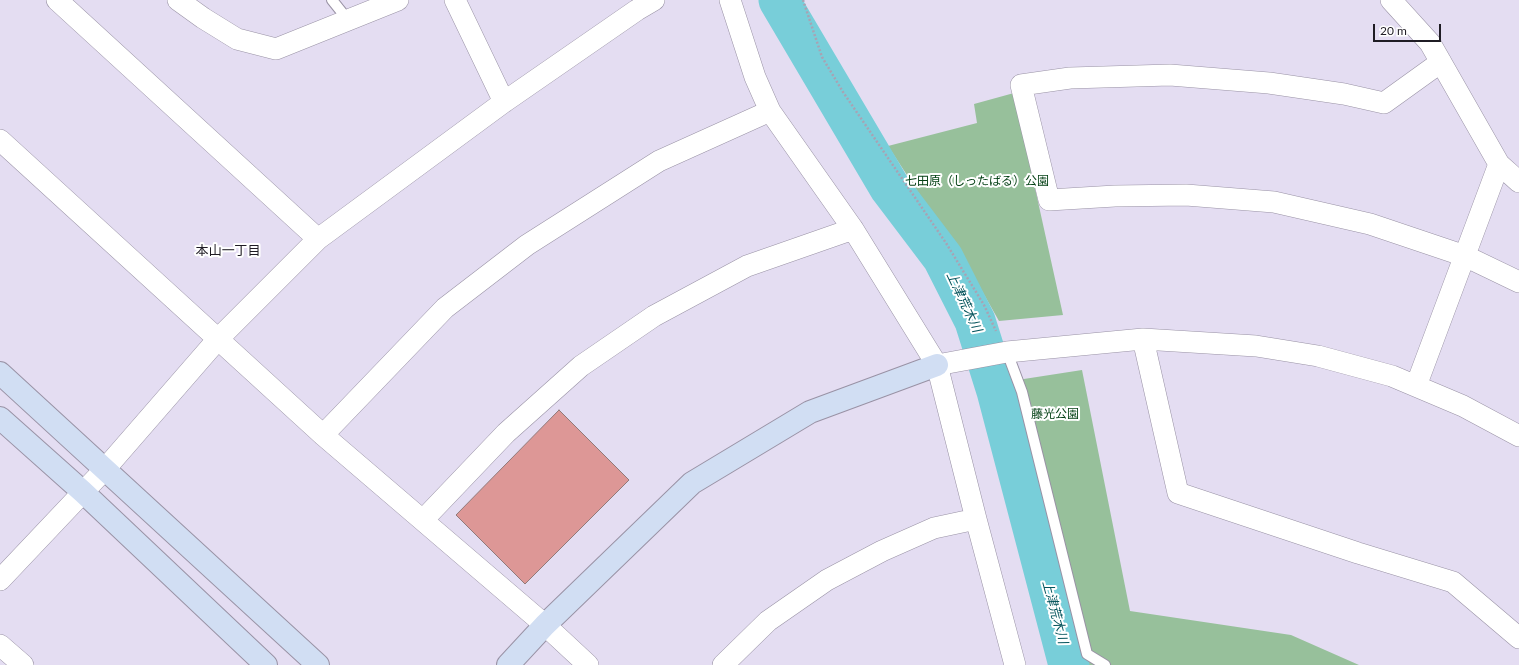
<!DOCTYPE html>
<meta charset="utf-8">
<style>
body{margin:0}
#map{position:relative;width:1519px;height:665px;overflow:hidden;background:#e4ddf2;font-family:Lato,sans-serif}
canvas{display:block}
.scale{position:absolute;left:1373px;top:24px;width:68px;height:18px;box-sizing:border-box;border:2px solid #1f1c24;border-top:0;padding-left:5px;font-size:12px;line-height:14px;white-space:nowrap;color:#1f1c24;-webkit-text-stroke:3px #fff;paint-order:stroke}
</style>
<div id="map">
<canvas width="1519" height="665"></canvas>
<div class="scale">20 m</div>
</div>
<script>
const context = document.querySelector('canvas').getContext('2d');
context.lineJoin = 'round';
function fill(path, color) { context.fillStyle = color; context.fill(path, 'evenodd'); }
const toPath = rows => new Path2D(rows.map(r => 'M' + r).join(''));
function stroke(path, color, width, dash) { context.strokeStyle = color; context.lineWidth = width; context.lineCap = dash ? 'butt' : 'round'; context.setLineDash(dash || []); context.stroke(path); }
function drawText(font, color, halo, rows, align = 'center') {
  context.font = font + ' Lato,"Noto Sans JP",sans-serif'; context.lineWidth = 4; context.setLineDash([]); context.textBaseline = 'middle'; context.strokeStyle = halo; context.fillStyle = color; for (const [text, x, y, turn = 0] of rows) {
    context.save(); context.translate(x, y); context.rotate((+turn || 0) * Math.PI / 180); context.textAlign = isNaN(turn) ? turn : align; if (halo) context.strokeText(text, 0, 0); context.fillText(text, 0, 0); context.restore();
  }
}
fill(toPath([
 [1014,93,1063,315,999,321,978,284,888,146,977,123,974,104],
 [1082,370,1130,611,1291,635,1359,665,1082,665,1011,381]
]), '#97c09b');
stroke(toPath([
 [779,0,890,188,943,258,975,321,997,391,1069,665]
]), '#78ced9', 41);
const building = toPath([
 [559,410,629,480,525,584,456,515,559,410]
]);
fill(building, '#dd9796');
stroke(building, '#917a79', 1);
const lane = toPath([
 [332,0,348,20],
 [1007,352,1022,392,1087,654,1105,665]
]);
const street = toPath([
 [57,0,318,239],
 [178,0,203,18,237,39,276,49,398,0],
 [455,0,504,102],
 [730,0,755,77,770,111,853,229,937,365,976,519,1015,665],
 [1391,0,1430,43,1499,164,1519,182],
 [1441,62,1384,103,1344,94,1269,83,1170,75,1070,78,1021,85,1049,200,1115,196,1186,195,1274,202,1370,224,1465,256,1519,282],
 [0,140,323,435,545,625,588,665],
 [1143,339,1178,493,1358,553,1453,582,1519,638],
 [937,365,1007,352,1143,339,1256,346,1318,356,1392,376,1463,406,1519,436],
 [1416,386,1499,164],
 [323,435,445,308,527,245,659,161,770,111],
 [423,520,506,433,581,366,654,316,747,266,853,229],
 [0,580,105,469,218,339,318,239,504,102,637,10,654,0],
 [0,645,23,665],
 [723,665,768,621,827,580,882,551,934,528,976,519]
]);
const secondary = toPath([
 [0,373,318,665],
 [0,418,83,492,266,665],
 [508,665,545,625,692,483,810,412,937,365]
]);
stroke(lane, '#9992a5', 12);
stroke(street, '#9992a5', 22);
stroke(secondary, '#9992a5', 24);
stroke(toPath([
 [803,0,822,57,843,92,946,243,984,305,996,331]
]), '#a8a3b4', 2.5, [2, 2]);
stroke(lane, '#fff', 10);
stroke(street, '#fff', 21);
stroke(secondary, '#d1def3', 22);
drawText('12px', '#054116', '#fff', [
 ["七田原（しったばる）公園",977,181],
 ["藤光公園",1055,414]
]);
drawText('13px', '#1f1c24', '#fff', [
 ["本山一丁目",228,251]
]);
drawText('italic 13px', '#05545c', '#fff', [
 ["上津荒木川",964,302,65],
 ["上津荒木川",1055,612,75]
]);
</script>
